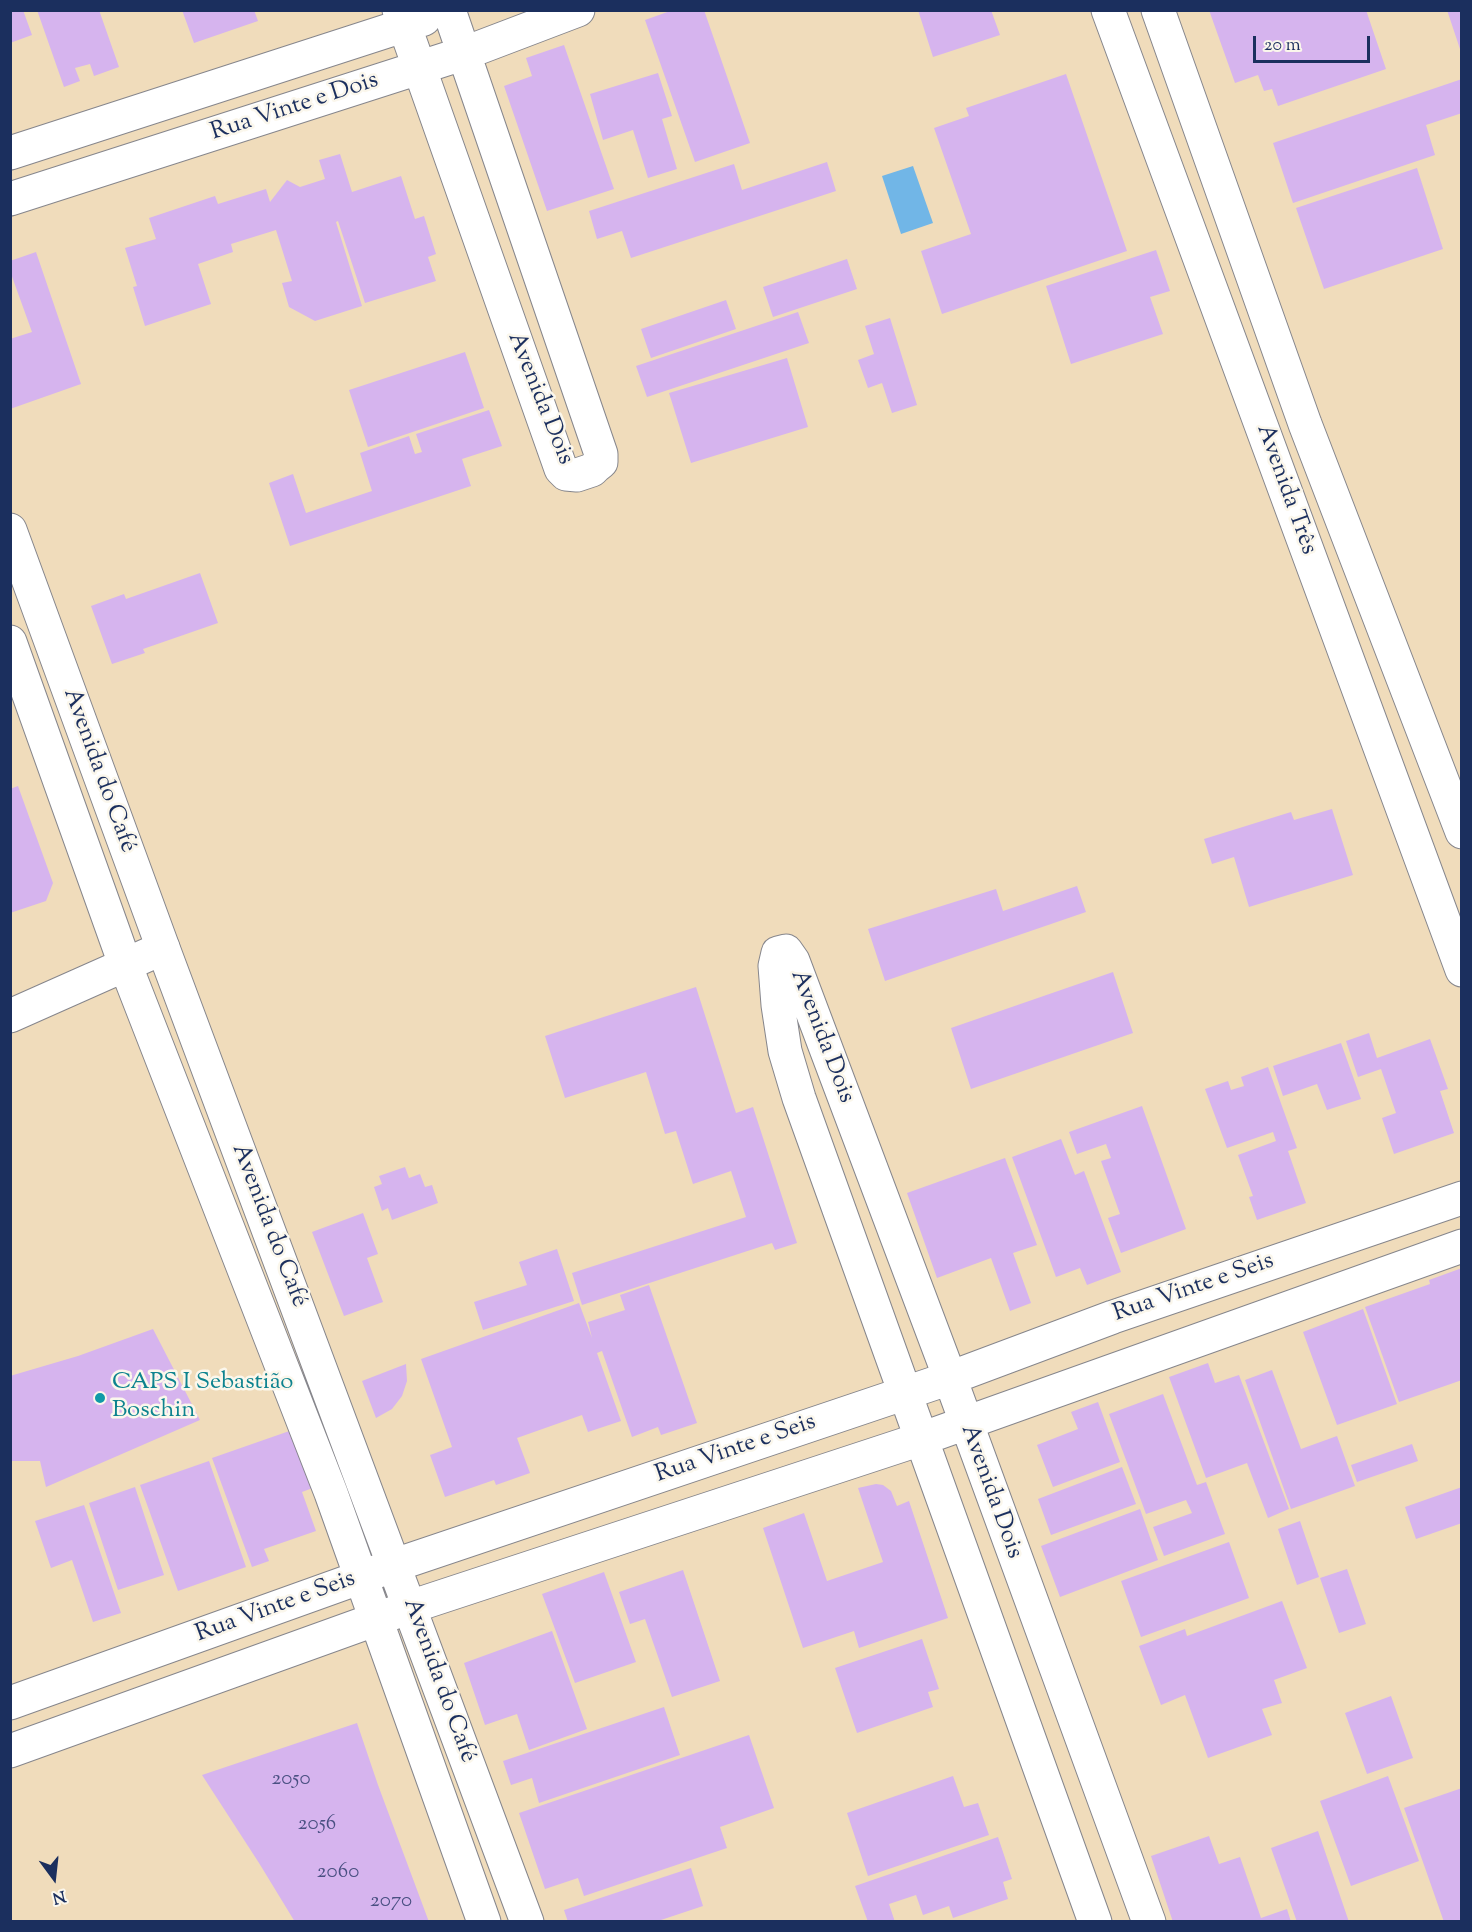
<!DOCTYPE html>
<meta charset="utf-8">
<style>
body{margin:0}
#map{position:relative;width:1472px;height:1932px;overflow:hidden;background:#f0dcbb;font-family:"Sorts Mill Goudy",serif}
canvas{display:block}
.frame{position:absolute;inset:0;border:12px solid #1b2f5e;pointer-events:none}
.north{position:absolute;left:24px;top:1848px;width:60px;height:60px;-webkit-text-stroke:4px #fbf7ec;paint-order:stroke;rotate:165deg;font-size:16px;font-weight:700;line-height:24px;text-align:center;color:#1b2f5e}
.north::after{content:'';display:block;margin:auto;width:21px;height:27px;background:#1b2f5e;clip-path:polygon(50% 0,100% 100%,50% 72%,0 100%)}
.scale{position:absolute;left:1253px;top:36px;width:117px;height:27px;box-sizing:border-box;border:3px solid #1b2f5e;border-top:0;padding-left:8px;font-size:18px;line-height:21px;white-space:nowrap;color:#1b2f5e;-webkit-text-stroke:4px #fbf7ec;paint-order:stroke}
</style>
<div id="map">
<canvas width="1472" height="1932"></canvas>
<div class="frame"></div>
<div class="north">N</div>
<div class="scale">20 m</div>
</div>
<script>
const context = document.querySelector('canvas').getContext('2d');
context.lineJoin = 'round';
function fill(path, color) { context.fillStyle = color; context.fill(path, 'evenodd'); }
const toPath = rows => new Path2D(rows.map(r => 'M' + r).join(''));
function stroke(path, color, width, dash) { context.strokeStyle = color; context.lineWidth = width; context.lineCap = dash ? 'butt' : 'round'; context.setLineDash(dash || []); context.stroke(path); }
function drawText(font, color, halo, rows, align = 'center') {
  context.font = font + ' "Sorts Mill Goudy",serif'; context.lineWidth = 5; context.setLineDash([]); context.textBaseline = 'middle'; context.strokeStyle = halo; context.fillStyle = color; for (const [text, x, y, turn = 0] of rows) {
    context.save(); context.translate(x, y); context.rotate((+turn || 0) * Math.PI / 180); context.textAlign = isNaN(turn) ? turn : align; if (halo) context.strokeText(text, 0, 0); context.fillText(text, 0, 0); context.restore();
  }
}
fill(toPath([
 [913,166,933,223,901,234,882,176]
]), '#71b6e7');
fill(toPath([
 [10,10,23,10,32,35,10,43],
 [37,10,99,10,119,67,94,76,90,64,75,68,80,81,64,87],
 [182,10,254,10,258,21,194,43],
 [673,10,704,10,750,143,695,162,645,20],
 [918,10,991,10,1000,35,933,57],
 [1209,10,1366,10,1386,69,1278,106,1272,89,1264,91,1258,75,1235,83],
 [1447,10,1462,10,1462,52,1461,52],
 [564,45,614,189,547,211,504,86,532,76,526,58],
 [658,73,672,116,662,119,677,169,648,178,633,130,603,140,590,94],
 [1066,74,1127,251,942,314,921,251,971,234,934,128,969,116,966,108],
 [1462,79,1462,113,1426,125,1435,155,1293,203,1273,143],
 [340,154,352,192,401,176,415,219,424,216,436,254,428,257,436,281,365,303,338,221,336,222,362,306,315,321,289,307,282,283,292,281,276,230,231,244,233,252,198,264,211,304,145,326,133,287,137,286,125,248,156,239,149,218,215,196,218,204,266,189,270,202,287,180,300,187,325,179,319,160],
 [827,162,836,191,631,258,622,231,597,239,589,211,734,164,742,190],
 [1417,168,1443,249,1324,289,1296,208],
 [1156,250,1170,291,1150,297,1163,334,1071,364,1046,286],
 [36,252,81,384,10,409,10,339,32,332,10,271,10,261],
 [847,259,857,289,773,317,763,287],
 [726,300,736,329,651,358,641,329],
 [798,312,809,343,647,397,636,366],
 [890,318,917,405,892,413,882,383,868,388,858,360,874,354,865,326],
 [465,352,484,408,368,447,349,390],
 [787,358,808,427,691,463,669,393],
 [489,410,502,446,462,459,471,486,290,546,269,483,293,474,306,513,372,491,360,453,409,436,415,454,422,452,416,434],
 [200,573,218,623,143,649,145,653,112,664,91,606,124,594,126,599],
 [18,786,53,883,46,901,10,913,10,789],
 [1332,809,1353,875,1249,907,1234,857,1212,864,1204,839,1291,812,1294,820],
 [1077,886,1086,912,885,981,868,929,996,889,1003,911],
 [1113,972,1133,1033,971,1089,951,1028],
 [696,987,736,1113,753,1107,797,1243,775,1250,772,1243,582,1305,572,1273,746,1217,731,1171,693,1184,676,1131,665,1134,646,1072,565,1098,545,1036],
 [1369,1033,1377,1058,1430,1039,1448,1089,1440,1091,1454,1133,1394,1154,1382,1118,1396,1113,1381,1069,1358,1077,1346,1041],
 [1341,1043,1361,1099,1327,1110,1317,1084,1283,1096,1273,1066],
 [1268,1067,1297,1148,1288,1151,1306,1203,1257,1220,1249,1197,1253,1196,1238,1155,1276,1141,1273,1132,1227,1148,1205,1089,1228,1081,1231,1090,1244,1086,1241,1077],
 [1142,1106,1186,1229,1121,1253,1108,1218,1120,1214,1101,1161,1111,1158,1106,1144,1077,1154,1069,1132],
 [1061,1139,1075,1175,1084,1171,1121,1272,1087,1285,1080,1268,1056,1277,1012,1157],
 [1005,1158,1037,1245,1013,1253,1031,1303,1010,1311,991,1258,937,1278,907,1193],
 [405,1167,409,1178,420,1174,425,1187,432,1185,438,1203,392,1220,388,1208,382,1211,374,1187,382,1184,379,1176],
 [363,1213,378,1254,367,1258,383,1302,344,1316,312,1232],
 [557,1249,574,1301,483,1330,474,1302,527,1285,519,1262],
 [1462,1268,1462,1380,1399,1402,1365,1307,1430,1284,1429,1280],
 [649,1285,697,1423,661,1435,658,1427,632,1437,602,1351,597,1353,621,1421,588,1432,582,1415,517,1438,530,1473,496,1485,494,1480,445,1497,430,1455,452,1447,421,1359,579,1303,592,1338,588,1322,625,1310,620,1295],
 [1363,1309,1397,1404,1337,1425,1303,1332],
 [153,1329,200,1420,46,1487,40,1461,10,1461,10,1376,78,1356],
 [1208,1363,1215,1383,1239,1375,1289,1509,1268,1518,1247,1463,1206,1478,1169,1377],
 [406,1364,407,1381,402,1396,392,1409,376,1418,362,1381],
 [1272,1370,1301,1449,1337,1436,1355,1486,1291,1509,1245,1380],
 [1163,1394,1197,1485,1206,1482,1225,1534,1164,1556,1153,1527,1192,1513,1186,1500,1146,1514,1109,1414],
 [1098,1402,1120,1462,1053,1487,1037,1445,1078,1429,1071,1412],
 [298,1428,318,1486,302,1492,316,1531,264,1549,269,1561,252,1567,212,1458],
 [1412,1444,1418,1461,1357,1482,1351,1465],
 [209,1461,246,1567,178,1591,140,1485],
 [1122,1467,1136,1504,1051,1535,1038,1499],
 [876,1484,883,1485,891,1491,897,1506,909,1501,948,1618,859,1648,854,1631,803,1648,763,1528,804,1513,827,1581,883,1562,858,1488],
 [135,1487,164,1575,118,1590,89,1503],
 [1462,1487,1462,1523,1416,1539,1405,1507],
 [84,1505,121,1613,93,1622,72,1560,51,1568,35,1521],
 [1140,1509,1158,1560,1060,1597,1041,1546],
 [1300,1521,1319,1577,1297,1585,1278,1529],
 [1229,1542,1249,1598,1141,1637,1121,1581],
 [1347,1569,1366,1624,1339,1633,1320,1578],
 [683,1570,720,1681,672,1697,645,1619,630,1624,619,1592],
 [604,1572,636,1662,575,1683,542,1594],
 [1282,1601,1307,1668,1274,1680,1282,1703,1262,1709,1272,1735,1208,1758,1185,1695,1161,1705,1139,1646,1185,1629,1187,1636],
 [552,1631,587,1729,529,1750,517,1714,485,1725,464,1663],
 [922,1639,939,1689,928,1692,933,1707,857,1733,835,1668],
 [1391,1696,1413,1758,1367,1774,1345,1713],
 [664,1707,680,1755,539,1803,532,1778,511,1785,503,1761],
 [357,1723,378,1785,429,1922,295,1922,259,1863,202,1775],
 [749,1735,774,1808,720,1827,727,1848,584,1896,578,1878,545,1889,519,1813],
 [953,1776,964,1807,978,1803,989,1835,868,1876,847,1813],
 [1388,1776,1419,1861,1351,1886,1320,1801],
 [1462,1788,1462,1921,1444,1922,1404,1808],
 [1318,1831,1349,1922,1297,1922,1271,1848],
 [1209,1836,1219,1864,1240,1857,1261,1918,1287,1909,1291,1922,1173,1922,1151,1856],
 [998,1837,1012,1879,1003,1882,1008,1899,953,1918,949,1906,923,1915,916,1895,889,1904,895,1922,868,1922,855,1886],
 [691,1868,703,1906,655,1922,568,1922,564,1910]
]), '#d6b4ee');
const minor = toPath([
 [399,10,561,469,566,474,577,475,592,470,596,466,601,462,601,454,449,10],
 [1108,10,1462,970],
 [1158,10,1305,424,1462,832],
 [10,153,424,19],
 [10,199,465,53,578,10],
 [10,1016,163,948],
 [10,1703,395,1565,950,1378,1113,1317,1462,1198],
 [10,1751,410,1607,921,1439,1462,1246],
 [1095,1922,799,1098,785,1051,778,1005,775,966,778,953,786,951,793,961,950,1378,1149,1922]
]);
const secondary = toPath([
 [10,530,163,948,527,1922],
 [10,642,125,964,331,1493,484,1922]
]);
stroke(minor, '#86868c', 35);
stroke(secondary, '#86868c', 35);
stroke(minor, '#fff', 33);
stroke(secondary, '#fff', 33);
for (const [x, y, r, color] of [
 [100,1398,6,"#0f9aa8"]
]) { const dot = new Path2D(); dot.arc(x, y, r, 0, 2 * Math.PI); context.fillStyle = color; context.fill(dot); stroke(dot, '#fbf7ec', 2); }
drawText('21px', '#4a5082', null, [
 ["2050",291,1780],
 ["2056",317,1825],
 ["2060",338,1873],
 ["2070",391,1902]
]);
drawText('24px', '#1b2f5e', '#fbf7ec', [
 ["Rua Vinte e Dois",295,108,-18],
 ["Avenida Dois",539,399,68],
 ["Avenida Três",1285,490,70],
 ["Avenida do Café",98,771,70],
 ["Avenida Dois",821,1037,69],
 ["Avenida do Café",268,1226,69],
 ["Rua Vinte e Seis",1194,1289,-19],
 ["Rua Vinte e Seis",736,1450,-19],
 ["Avenida Dois",990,1492,70],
 ["Rua Vinte e Seis",276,1608,-20],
 ["Avenida do Café",438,1681,70]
]);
drawText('24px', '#0d838f', '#fbf7ec', [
 ["CAPS I Sebastião",112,1384],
 ["Boschin",112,1412]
], 'left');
</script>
